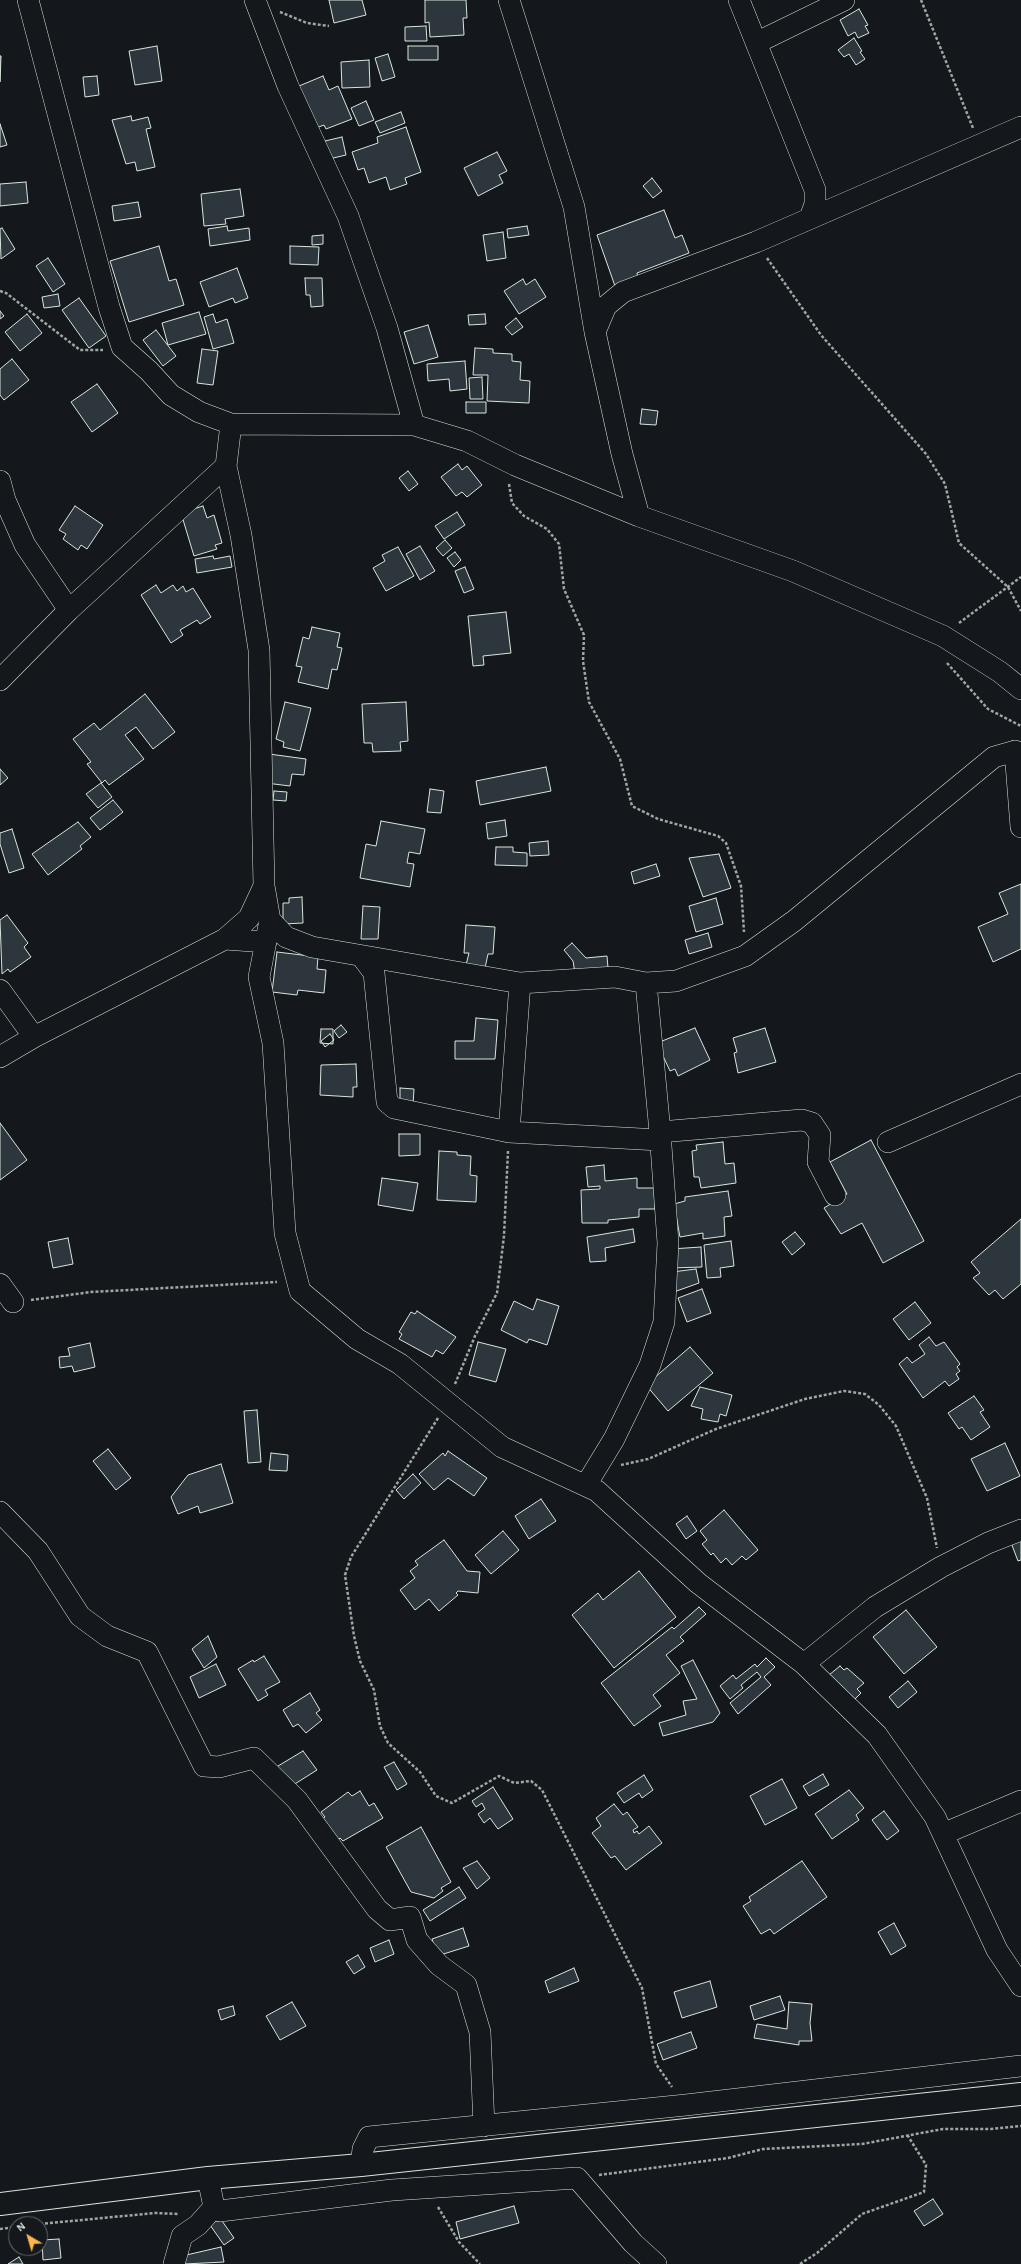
<!DOCTYPE html>
<style>
body{margin:0}
#map{position:relative;width:1021px;height:2264px;overflow:hidden;background:#14181c;font-family:"Alegreya Sans",sans-serif}
canvas{display:block}
.north{position:absolute;left:8px;top:2216px;width:40px;height:40px;box-sizing:border-box;background:#14181c;border:1px solid #626a69;border-radius:50%;rotate:322deg;font-size:11px;font-weight:700;line-height:16px;text-align:center;color:#d8e6dc}
.north::after{content:'';display:block;margin:auto;width:14px;height:18px;background:#ffb74d;clip-path:polygon(50% 0,100% 100%,50% 72%,0 100%)}
</style>
<div id="map">
<canvas width="1021" height="2264"></canvas>
<div class="north">N</div>
</div>
<script>
const context = document.querySelector('canvas').getContext('2d');
context.lineJoin = 'round';
function fill(path, color) { context.fillStyle = color; context.fill(path, 'evenodd'); }
const toPath = rows => new Path2D(rows.map(r => 'M' + r).join(''));
function stroke(path, color, width, dash) { context.strokeStyle = color; context.lineWidth = width; context.lineCap = dash ? 'butt' : 'round'; context.setLineDash(dash || []); context.stroke(path); }
const building = toPath([
 [329,0,362,0,366,15,334,23,329,0],
 [425,0,466,0,467,18,463,18,464,35,430,37,429,22,425,23,425,0],
 [859,9,868,25,865,26,869,33,858,38,855,32,848,36,840,20,859,9],
 [426,26,427,41,405,41,405,27,426,26],
 [854,38,862,51,860,52,865,59,856,65,849,54,844,57,838,50,854,38],
 [157,46,162,81,135,85,129,51,157,46],
 [408,46,438,46,438,60,408,60,408,46],
 [388,54,395,77,382,81,375,58,388,54],
 [0,56,1,56,0,82,0,56],
 [369,60,370,87,342,88,341,62,369,60],
 [97,76,99,95,85,97,83,77,97,76],
 [323,76,329,90,338,86,352,119,326,129,324,125,316,128,299,86,323,76],
 [366,101,374,120,359,126,351,108,366,101],
 [401,112,405,123,380,133,375,122,401,112],
 [131,116,132,121,148,117,151,128,146,129,155,167,137,171,135,162,126,164,112,120,131,116],
 [0,124,7,145,0,147,0,124],
 [406,127,421,172,405,178,407,184,390,190,386,177,369,183,364,168,358,170,352,152,378,143,377,137,406,127],
 [342,137,346,155,329,159,325,141,342,137],
 [497,152,507,171,499,175,503,183,478,196,464,168,497,152],
 [652,178,662,191,653,198,643,186,652,178],
 [26,182,28,203,0,206,0,184,26,182],
 [240,189,244,216,225,219,226,224,204,226,201,194,240,189],
 [138,202,141,217,114,221,112,206,138,202],
 [664,210,675,238,682,235,689,253,637,273,638,278,615,286,597,235,664,210],
 [227,226,228,231,249,228,250,240,210,246,208,229,227,226],
 [527,226,529,235,508,238,507,229,527,226],
 [2,228,15,249,1,259,0,229,2,228],
 [503,232,506,258,487,261,483,235,503,232],
 [323,235,323,244,312,245,312,236,323,235],
 [159,246,169,281,176,279,184,305,129,322,110,261,159,246],
 [290,246,319,247,318,265,290,264,290,246],
 [48,258,65,284,53,292,36,266,48,258],
 [237,268,248,298,235,303,233,298,209,307,200,282,237,268],
 [305,278,322,278,323,306,311,307,310,295,306,295,305,278],
 [523,279,526,285,535,279,546,297,519,314,504,291,523,279],
 [58,294,60,306,44,308,42,297,58,294],
 [79,298,106,336,89,348,62,310,79,298],
 [0,311,4,316,0,319,0,311],
 [199,312,206,334,168,345,162,323,199,312],
 [27,314,42,333,20,351,5,332,27,314],
 [213,314,216,323,227,319,234,343,213,349,204,317,213,314],
 [485,314,486,324,469,325,468,315,485,314],
 [516,318,523,327,512,335,505,327,516,318],
 [428,325,438,357,414,364,404,332,428,325],
 [156,330,176,356,163,366,143,340,156,330],
 [475,348,493,349,493,353,512,354,512,361,521,362,520,380,530,381,529,403,487,401,488,375,473,375,475,348],
 [202,349,218,351,213,385,197,383,202,349],
 [12,359,29,380,4,400,0,395,0,369,12,359],
 [465,361,467,389,450,391,449,379,428,381,427,364,465,361],
 [482,377,483,399,470,399,469,378,482,377],
 [97,384,118,413,92,432,71,402,97,384],
 [466,402,486,402,486,413,466,413,466,402],
 [642,409,658,411,656,425,640,424,642,409],
 [458,464,462,470,467,466,482,485,467,497,462,492,456,496,441,477,458,464],
 [408,471,418,484,409,491,399,478,408,471],
 [75,506,103,525,87,549,81,545,78,550,63,539,66,534,59,530,75,506],
 [203,506,207,518,214,515,222,543,215,545,217,549,194,556,181,513,203,506],
 [457,512,465,525,444,539,435,526,457,512],
 [445,540,452,548,443,556,436,548,445,540],
 [420,546,435,571,420,580,406,554,420,546],
 [398,547,414,576,386,591,373,568,385,561,382,555,398,547],
 [455,552,461,560,454,567,447,558,455,552],
 [213,556,214,559,230,556,232,567,197,573,195,559,213,556],
 [465,567,474,589,464,593,455,571,465,567],
 [156,585,161,593,173,585,177,591,183,586,186,592,193,588,211,617,200,624,197,620,180,630,183,635,171,643,141,595,156,585],
 [506,612,511,653,483,656,484,665,473,666,468,616,506,612],
 [312,627,340,633,337,647,342,648,337,670,332,669,328,689,298,682,302,667,296,666,303,637,309,639,312,627],
 [145,694,175,732,153,749,136,727,125,735,144,759,109,785,105,780,102,783,87,764,91,762,73,739,94,723,100,730,145,694],
 [285,702,311,708,300,751,283,747,284,742,276,739,285,702],
 [406,702,408,741,400,742,401,751,373,752,372,743,364,743,362,704,406,702],
 [269,754,306,759,304,775,292,774,290,786,266,783,269,754],
 [546,767,551,791,480,805,476,781,546,767],
 [0,769,8,778,0,785,0,769],
 [101,783,112,797,98,808,86,794,101,783],
 [430,789,444,791,441,813,427,812,430,789],
 [274,791,287,792,286,801,273,800,274,791],
 [113,800,123,812,100,830,90,818,113,800],
 [505,820,507,836,488,839,486,823,505,820],
 [381,821,425,829,420,854,409,852,407,863,414,864,410,887,360,878,366,844,376,846,381,821],
 [78,822,91,837,80,846,82,849,48,875,32,854,78,822],
 [12,829,24,868,9,873,0,844,0,833,12,829],
 [548,841,549,855,530,856,529,843,548,841],
 [496,847,513,847,513,852,527,853,527,866,495,865,496,847],
 [719,854,731,888,703,897,689,858,719,854],
 [656,864,660,876,634,884,631,872,656,864],
 [1021,884,1021,949,993,962,978,927,1008,914,999,893,1021,884],
 [302,897,303,923,283,924,283,903,289,903,289,898,302,897],
 [716,898,723,924,696,932,689,906,716,898],
 [363,906,380,907,378,939,361,939,363,906],
 [7,915,28,943,24,947,31,957,10,972,8,969,2,974,0,920,7,915],
 [466,925,495,927,493,954,488,954,485,968,466,965,469,953,464,953,466,925],
 [708,933,712,947,689,954,685,940,708,933],
 [572,943,586,958,607,956,608,968,575,973,573,961,564,950,572,943],
 [277,952,318,957,317,969,326,970,324,993,298,990,297,995,272,992,277,952],
 [476,1018,498,1020,495,1059,455,1059,455,1041,474,1041,476,1018],
 [341,1025,347,1032,339,1038,334,1031,341,1025],
 [695,1028,710,1060,678,1076,675,1069,670,1071,657,1043,695,1028],
 [765,1028,776,1062,738,1073,734,1053,737,1052,733,1038,765,1028],
 [321,1029,333,1029,333,1044,320,1043,321,1029],
 [330,1034,334,1040,325,1047,321,1041,330,1034],
 [356,1064,357,1087,353,1087,353,1097,320,1095,321,1065,356,1064],
 [400,1088,414,1089,413,1105,400,1105,400,1088],
 [0,1123,27,1160,0,1180,0,1123],
 [399,1134,420,1134,420,1155,399,1156,399,1134],
 [871,1140,924,1241,883,1263,862,1223,841,1234,824,1208,847,1194,830,1162,871,1140],
 [723,1142,725,1164,734,1163,736,1183,701,1188,699,1177,694,1177,692,1151,697,1150,696,1145,723,1142],
 [439,1151,457,1152,457,1155,471,1156,470,1175,477,1176,476,1202,437,1200,439,1151],
 [604,1165,605,1181,637,1178,637,1188,654,1188,655,1209,639,1209,639,1217,608,1220,608,1223,582,1223,581,1190,600,1189,600,1186,588,1187,586,1167,604,1165],
 [382,1178,418,1183,413,1211,378,1205,382,1178],
 [728,1191,732,1216,724,1217,725,1236,703,1239,703,1233,680,1237,674,1204,685,1201,685,1197,728,1191],
 [1021,1219,1021,1284,1003,1299,995,1290,989,1295,973,1278,980,1273,971,1262,1021,1219],
 [633,1229,635,1242,605,1248,606,1261,590,1262,587,1237,633,1229],
 [795,1232,805,1244,792,1255,782,1242,795,1232],
 [68,1238,73,1264,53,1268,48,1242,68,1238],
 [731,1241,734,1266,720,1268,721,1277,707,1278,704,1245,731,1241],
 [701,1247,702,1267,672,1268,671,1249,701,1247],
 [696,1269,699,1283,671,1293,672,1272,696,1269],
 [702,1289,711,1313,687,1322,678,1298,702,1289],
 [537,1299,559,1306,547,1345,529,1339,527,1343,501,1330,514,1301,533,1310,537,1299],
 [915,1302,931,1323,909,1340,893,1319,915,1302],
 [417,1311,456,1337,443,1354,436,1350,432,1357,399,1339,402,1334,399,1332,411,1312,415,1314,417,1311],
 [929,1337,936,1346,944,1342,960,1364,957,1367,960,1371,956,1374,959,1379,949,1386,945,1381,923,1398,899,1364,907,1357,912,1363,925,1354,919,1345,929,1337],
 [478,1342,506,1349,496,1382,469,1375,478,1342],
 [90,1343,95,1367,74,1372,72,1366,60,1368,59,1357,70,1356,68,1348,90,1343],
 [690,1347,713,1373,668,1411,646,1385,690,1347],
 [700,1387,732,1395,726,1416,720,1414,718,1422,701,1419,703,1409,691,1406,700,1387],
 [974,1396,984,1410,980,1412,990,1427,971,1440,962,1427,959,1429,948,1413,974,1396],
 [257,1410,261,1462,248,1463,244,1411,257,1410],
 [1005,1443,1020,1476,987,1491,971,1459,1005,1443],
 [108,1449,131,1478,116,1490,93,1461,108,1449],
 [448,1451,487,1478,474,1496,448,1478,434,1490,419,1474,443,1453,445,1456,448,1451],
 [271,1453,288,1455,287,1471,269,1470,271,1453],
 [221,1464,233,1503,200,1513,198,1506,178,1514,171,1497,188,1475,221,1464],
 [413,1474,421,1483,404,1499,396,1490,413,1474],
 [541,1499,556,1521,529,1539,515,1516,541,1499],
 [724,1510,758,1550,746,1560,742,1556,732,1565,726,1558,721,1563,713,1553,711,1555,702,1544,707,1540,700,1531,724,1510],
 [687,1516,697,1531,686,1539,676,1524,687,1516],
 [503,1531,519,1550,491,1574,475,1555,503,1531],
 [1021,1536,1021,1560,1018,1561,1010,1540,1021,1536],
 [444,1540,467,1571,480,1572,478,1593,458,1591,456,1593,458,1595,439,1611,429,1599,415,1610,400,1590,415,1578,410,1571,418,1565,415,1561,444,1540],
 [639,1571,676,1617,614,1668,572,1615,598,1593,603,1600,639,1571],
 [699,1607,706,1614,680,1637,684,1641,666,1655,680,1673,653,1695,661,1706,634,1726,601,1683,672,1627,674,1629,699,1607],
 [906,1610,937,1647,904,1674,873,1637,906,1610],
 [208,1636,217,1657,204,1668,192,1649,208,1636],
 [264,1656,280,1682,265,1690,268,1695,258,1701,238,1669,253,1660,254,1662,264,1656],
 [766,1658,775,1667,764,1677,771,1685,738,1714,730,1703,761,1677,757,1672,741,1685,743,1688,730,1699,720,1686,733,1675,736,1679,755,1664,757,1667,766,1658],
 [693,1660,720,1713,713,1722,663,1736,659,1723,686,1715,683,1701,697,1699,681,1666,693,1660],
 [216,1664,226,1685,199,1698,190,1677,216,1664],
 [840,1666,844,1670,847,1668,864,1683,857,1689,861,1693,849,1705,823,1680,840,1666],
 [908,1681,917,1692,898,1708,889,1697,908,1681],
 [310,1693,320,1710,316,1713,322,1720,306,1733,298,1724,293,1727,283,1710,310,1693],
 [303,1751,317,1770,290,1787,273,1769,303,1751],
 [394,1762,407,1784,397,1790,384,1767,394,1762],
 [823,1774,829,1785,809,1796,803,1786,823,1774],
 [644,1775,653,1790,642,1798,639,1793,624,1803,617,1793,644,1775],
 [782,1779,797,1808,765,1825,750,1796,782,1779],
 [493,1787,513,1819,498,1829,490,1818,484,1823,478,1814,485,1809,482,1803,476,1807,472,1801,493,1787],
 [849,1790,864,1808,856,1815,859,1820,832,1839,815,1814,849,1790],
 [360,1791,369,1806,374,1803,383,1818,343,1841,340,1838,337,1841,321,1820,325,1817,321,1812,348,1792,352,1796,360,1791],
 [614,1804,623,1815,627,1812,638,1827,633,1830,634,1833,637,1831,639,1834,649,1826,662,1843,626,1870,615,1856,611,1858,592,1833,601,1826,596,1818,614,1804],
 [884,1811,899,1831,887,1840,872,1820,884,1811],
 [421,1827,451,1882,441,1888,443,1891,434,1898,411,1892,386,1847,421,1827],
 [477,1861,490,1878,477,1889,463,1868,477,1861],
 [802,1861,827,1897,774,1934,770,1929,761,1934,743,1906,751,1901,749,1897,802,1861],
 [459,1887,466,1898,430,1921,423,1910,459,1887],
 [894,1923,906,1946,891,1955,878,1932,894,1923],
 [463,1928,469,1946,437,1956,432,1939,463,1928],
 [389,1940,394,1954,375,1962,370,1948,389,1940],
 [358,1955,365,1967,354,1974,346,1962,358,1955],
 [574,1968,579,1981,549,1993,545,1981,574,1968],
 [710,1981,717,2007,682,2018,674,1992,710,1981],
 [780,1996,785,2010,754,2020,750,2006,780,1996],
 [292,2002,306,2026,280,2040,266,2016,292,2002],
 [789,2002,812,2004,810,2023,812,2041,799,2041,799,2045,754,2038,757,2024,787,2029,789,2002],
 [233,2006,235,2015,221,2020,218,2010,233,2006],
 [691,2032,697,2048,663,2060,657,2044,691,2032],
 [933,2199,943,2214,924,2226,914,2211,933,2199],
 [514,2206,519,2223,460,2239,456,2222,514,2206],
 [220,2218,234,2238,224,2245,210,2225,220,2218],
 [59,2239,61,2258,43,2260,42,2240,59,2239],
 [221,2247,224,2262,184,2264,182,2256,221,2247],
 [19,2257,23,2264,8,2264,19,2257]
]);
fill(building, '#2c363c');
stroke(building, '#d8e6dc', 1);
const minor = toPath([
 [28,0,109,307,122,347,149,371,171,395,199,412,231,424,414,425,467,441,515,465,639,516,793,571,943,636,1000,672,1021,689],
 [255,0,288,86,348,216,387,328,414,425],
 [509,0,574,207,595,332,622,454,639,516],
 [739,0,815,190,815,204,810,218],
 [756,43,844,0],
 [595,332,606,306,623,292,756,242,1021,127],
 [226,466,241,535,259,650,264,886,270,920,286,937,312,947,520,983,615,977,646,983,676,981,745,956,794,921,994,757,1015,751,1021,753],
 [0,481,5,500,25,545,69,610],
 [0,680,69,610,226,466,231,424],
 [1015,751,1021,827],
 [270,920,259,977,273,1043,285,1233,300,1291,357,1339,400,1364,502,1447,597,1491,698,1583,804,1664,877,1735,935,1817,997,1950,1021,1986],
 [225,939,266,942],
 [362,957,374,973,387,1102,394,1108,509,1132,660,1140],
 [0,990,34,1037],
 [0,1057,34,1037,225,939,249,918,264,886],
 [509,1132,520,983],
 [660,1132,802,1120,812,1123,820,1135,818,1162,835,1195],
 [888,1142,1021,1084],
 [0,1284,13,1302],
 [586,1485,614,1439,650,1365,664,1322,668,1243,660,1132,646,983],
 [0,1512,38,1551,80,1616,107,1636,147,1652,204,1766,219,1767,254,1758,297,1800,377,1909,390,1920,410,1917,417,1940,439,1965,466,1985,480,2032,484,2126],
 [804,1664,875,1607,941,1567,988,1543,1021,1530],
 [943,1834,1021,1801],
 [361,2165,363,2149,369,2137,686,2105,1021,2066],
 [208,2178,214,2207,220,2211,392,2190,577,2178,633,2243,656,2264],
 [174,2264,182,2236,198,2225,214,2207]
]);
const major = toPath([
 [0,2204,208,2178,361,2165,1021,2094]
]);
stroke(minor, '#d8e6dc', 22);
stroke(major, '#d8e6dc', 24);
stroke(toPath([
 [921,0,973,128],
 [280,12,307,23,329,26],
 [767,258,821,335,926,454,945,484,959,543,1008,587,1021,611],
 [0,291,6,293,80,350,103,350],
 [509,484,512,503,524,516,547,529,559,544,564,589,584,635,583,661,589,702,620,759,632,806,658,819,718,836,726,843,741,886,744,932],
 [959,623,1021,577],
 [947,663,988,709,1021,726],
 [31,1300,91,1292,277,1282],
 [455,1384,475,1336,497,1293,504,1236,508,1151],
 [438,1418,351,1557,345,1575,354,1636,360,1661,374,1690,380,1726,388,1743,420,1772,436,1796,452,1803,499,1776,514,1783,531,1781,542,1790,642,1988,656,2064,672,2087],
 [621,1465,648,1459,716,1429,805,1399,844,1391,865,1394,879,1405,896,1426,927,1498,937,1548],
 [599,2175,728,2158,763,2149,862,2144,943,2129,991,2129,1021,2126],
 [438,2207,459,2242,480,2264],
 [40,2224,155,2213,179,2214],
 [0,2229,16,2227],
 [800,2264,817,2253,862,2214,924,2192,926,2165,908,2136]
]), '#9da8a2', 2.5, [3, 2]);
stroke(minor, '#14181c', 21);
stroke(major, '#14181c', 22);
</script>
